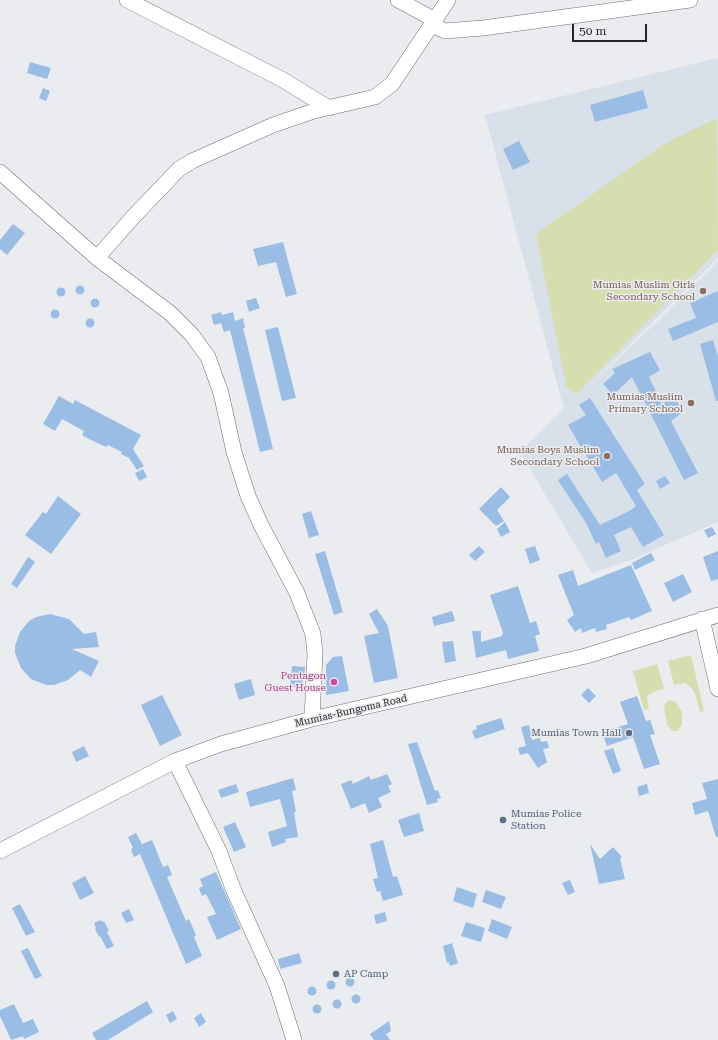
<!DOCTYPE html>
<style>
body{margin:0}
#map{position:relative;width:718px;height:1040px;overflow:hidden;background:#eaecef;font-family:"Roboto Serif",serif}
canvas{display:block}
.scale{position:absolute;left:572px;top:24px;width:75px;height:18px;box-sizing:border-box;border:2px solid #252627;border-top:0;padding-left:5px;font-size:12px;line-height:14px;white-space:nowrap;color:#252627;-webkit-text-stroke:3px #eaecef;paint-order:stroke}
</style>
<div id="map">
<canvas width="718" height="1040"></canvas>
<div class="scale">50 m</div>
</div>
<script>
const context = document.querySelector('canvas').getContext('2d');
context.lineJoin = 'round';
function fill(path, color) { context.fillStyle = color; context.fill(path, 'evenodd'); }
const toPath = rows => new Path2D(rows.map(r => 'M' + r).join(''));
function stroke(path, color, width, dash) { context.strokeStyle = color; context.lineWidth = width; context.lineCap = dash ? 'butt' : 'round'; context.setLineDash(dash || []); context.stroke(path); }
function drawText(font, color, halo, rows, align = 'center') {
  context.font = font + ' "Roboto Serif",serif'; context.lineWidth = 3; context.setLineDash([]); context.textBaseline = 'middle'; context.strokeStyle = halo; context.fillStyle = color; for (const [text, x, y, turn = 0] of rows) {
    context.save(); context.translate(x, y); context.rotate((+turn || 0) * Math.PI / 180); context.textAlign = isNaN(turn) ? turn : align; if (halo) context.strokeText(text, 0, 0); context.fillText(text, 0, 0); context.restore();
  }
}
fill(toPath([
 [718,58,718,258,581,393,658,321,718,261,718,522,633,559,592,573,520,452,564,409,485,115]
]), '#d8e0e9');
fill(toPath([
 [717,118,718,250,576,394,566,386,536,234,664,144],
 [691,655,704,711,700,712,696,696,692,688,685,683,674,685,668,661],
 [657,664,664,688,649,694,647,698,649,708,644,710,633,671],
 [669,700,676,702,682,712,682,725,677,731,672,731,667,725,664,705]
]), '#d6deb0');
fill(toPath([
 [30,62,51,68,47,79,27,73],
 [43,88,50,91,46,101,39,98],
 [643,90,648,108,595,122,590,105],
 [519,141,530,162,513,170,503,149],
 [13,224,25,233,7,255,0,249,0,240],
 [283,242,297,294,286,297,276,262,258,266,253,249],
 '75.5 290a4.5 4.5 0 1 1 9 0a4.5 4.5 0 1 1-9 0Z',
 '56.5 292a4.5 4.5 0 1 1 9 0a4.5 4.5 0 1 1-9 0Z',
 [718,291,718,322,673,341,668,329,696,318,690,303],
 [256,298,260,308,249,312,246,301],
 '90.5 303a4.5 4.5 0 1 1 9 0a4.5 4.5 0 1 1-9 0Z',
 '50.5 314a4.5 4.5 0 1 1 9 0a4.5 4.5 0 1 1-9 0Z',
 [221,312,222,315,233,312,235,321,243,318,245,328,243,328,273,449,260,452,230,330,224,332,221,323,214,325,211,315],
 '85.5 323a4.5 4.5 0 1 1 9 0a4.5 4.5 0 1 1-9 0Z',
 [278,327,296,398,282,401,265,330],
 [713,340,718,357,718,401,716,401,700,344],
 [650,352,660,370,649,377,662,404,673,396,684,411,671,421,698,473,684,480,632,377,613,395,603,384,615,373,612,369],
 [59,396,73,404,75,400,141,435,133,449,144,466,137,470,129,458,121,454,122,452,108,445,106,447,91,440,82,435,84,431,62,419,55,431,43,424],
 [590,398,645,484,637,490,664,535,643,547,631,527,614,535,621,551,606,558,599,542,596,544,586,523,558,480,567,474,600,525,631,510,636,506,616,473,602,482,568,425,586,415,579,405],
 [143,469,147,477,139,481,135,473],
 [665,476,670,483,660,489,656,481],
 [501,487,510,497,497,510,504,521,496,526,479,509],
 [58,496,81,514,51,554,25,535,43,512,46,514],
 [311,511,319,535,309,538,302,514],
 [505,522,510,532,501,537,497,529],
 [712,527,716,534,708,538,704,530],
 [479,546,485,552,475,561,469,555],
 [535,546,540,560,530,564,525,549],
 [325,551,343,612,334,615,315,554],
 [718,551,718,579,711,581,703,557],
 [651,553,655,560,635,570,632,563],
 [28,557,35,562,17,588,11,584],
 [631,565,652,611,631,620,629,617,606,625,607,629,596,632,595,628,582,633,581,628,575,632,567,620,574,615,558,575,573,570,578,586],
 [683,574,692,592,673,602,664,583],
 [518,586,530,623,536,621,540,634,535,636,539,651,508,659,506,650,476,658,472,631,481,631,481,642,502,636,503,633,490,595],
 [377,609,388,626,398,678,374,683,364,636,379,633,369,614],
 [452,611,455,621,434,626,432,617],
 [50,614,69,619,84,634,96,632,99,647,72,649,99,661,91,677,80,670,68,680,54,685,46,685,31,679,21,668,15,653,15,646,20,632,29,621,36,617],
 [453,641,456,661,445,663,442,642],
 [342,656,349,691,326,695,326,665,333,657],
 [292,666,305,667,304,677,300,689,290,686],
 [251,679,255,695,239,700,234,684],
 [588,688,596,696,589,703,581,695],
 [162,695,182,735,160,746,141,705],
 [637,696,646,721,650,720,655,734,650,735,660,764,644,769,633,737,607,746,602,732,628,724,620,702],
 [501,718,505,729,475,739,472,731,477,729,476,726],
 [529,725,532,740,540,738,541,742,547,741,549,748,543,749,547,762,538,768,528,753,520,755,518,748,526,746,521,727],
 [417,742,435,791,438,790,441,798,437,799,438,802,427,805,408,744],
 [84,746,89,756,76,762,72,752],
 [613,748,621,771,613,774,604,751],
 [387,774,392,784,388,786,391,792,378,798,382,807,369,813,365,803,351,809,341,784,351,780,353,784,369,776,371,780],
 [293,778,296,790,292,791,296,812,294,812,298,837,285,839,286,842,272,847,268,832,287,826,280,799,250,807,246,792],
 [718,779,718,837,716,837,708,811,695,815,692,803,707,799,702,783],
 [236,784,239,792,221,798,218,790],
 [647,784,649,793,639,796,637,787],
 [419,813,424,831,404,837,398,820],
 [235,822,246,847,234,852,223,827],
 [136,833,142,844,152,840,163,867,168,865,172,875,167,877,186,921,189,919,196,935,194,937,202,956,186,964,140,854,134,857,131,849,133,848,128,837],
 [383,840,393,877,397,876,403,895,383,901,380,891,377,892,373,879,378,878,370,844],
 [590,844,600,859,613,847,622,857,620,859,625,879,599,884],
 [216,872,241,929,217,940,207,917,216,914,206,894,202,896,199,888,203,886,200,879],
 [85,876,94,893,80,900,72,883],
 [570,880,575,892,568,895,562,883],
 [457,887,477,894,473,908,453,901],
 [486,890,506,897,501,909,482,902],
 [20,904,35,932,26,936,12,908],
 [129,909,134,920,126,923,121,913],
 [385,912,387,921,376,924,374,915],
 [492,919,512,927,507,939,488,931],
 [101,920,102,922,104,921,109,931,107,932,114,946,107,949,100,936,99,937,95,929,96,928,94,923],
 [466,922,485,928,481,942,461,936],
 [452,943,458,963,450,966,449,962,447,963,443,946],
 [28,948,42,976,35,979,21,951],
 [299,953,302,963,280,969,278,959],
 '345.5 982a4.5 4.5 0 1 1 9 0a4.5 4.5 0 1 1-9 0Z',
 '326.5 985a4.5 4.5 0 1 1 9 0a4.5 4.5 0 1 1-9 0Z',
 '307.5 991a4.5 4.5 0 1 1 9 0a4.5 4.5 0 1 1-9 0Z',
 '351.5 999a4.5 4.5 0 1 1 9 0a4.5 4.5 0 1 1-9 0Z',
 '332.5 1004a4.5 4.5 0 1 1 9 0a4.5 4.5 0 1 1-9 0Z',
 [147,1001,153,1012,108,1040,96,1040,92,1033],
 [14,1004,23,1023,33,1019,39,1032,24,1039,23,1036,11,1040,0,1016,0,1010],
 '312.5 1009a4.5 4.5 0 1 1 9 0a4.5 4.5 0 1 1-9 0Z',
 [173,1011,177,1019,170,1023,166,1015],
 [201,1013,206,1022,199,1027,194,1018],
 [389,1021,391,1031,386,1034,390,1040,374,1040,370,1034]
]), '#9abde6');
const minor = toPath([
 [127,0,283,80,329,108],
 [398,0,435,20],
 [432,25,445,31,483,28,690,0],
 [0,172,97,258,170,313,192,335,208,357,221,393,234,452,248,496,261,525,297,593,313,634,315,654,312,719],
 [97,258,134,216,179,169,192,161,273,125,314,111,375,97,392,84,448,0],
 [702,619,718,689],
 [175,761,219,851,234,891,277,986,294,1040],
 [0,851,175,761,221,744,312,719,586,656,718,615]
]);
stroke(minor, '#6d6f72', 16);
stroke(minor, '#fff', 15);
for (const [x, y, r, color] of [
 [703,291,4,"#8d6e63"],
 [691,403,4,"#8d6e63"],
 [607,456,4,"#8d6e63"],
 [334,682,4,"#d1479c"],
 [629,733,4,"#5c6f8a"],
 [503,820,4,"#5c6f8a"],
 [336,974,4,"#5c6f8a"]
]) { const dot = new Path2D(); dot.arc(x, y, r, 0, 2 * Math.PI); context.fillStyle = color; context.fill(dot); stroke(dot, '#eaecef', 1.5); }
drawText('10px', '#785e54', '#eaecef', [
 ["Mumias Muslim Girls",695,285],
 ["Secondary School",695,297],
 ["Mumias Muslim",683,397],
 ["Primary School",683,409],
 ["Mumias Boys Muslim",599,450],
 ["Secondary School",599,462]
], 'right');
drawText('10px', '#b23c85', '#eaecef', [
 ["Pentagon",326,676],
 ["Guest House",326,688]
], 'right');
drawText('10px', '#252627', '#eaecef', [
 ["Mumias-Bungoma Road",351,711,-13]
]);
drawText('10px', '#4e5e75', '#eaecef', [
 ["Mumias Town Hall",621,733,"right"],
 ["Mumias Police",511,814],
 ["Station",511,826],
 ["AP Camp",344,974]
], 'left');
</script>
